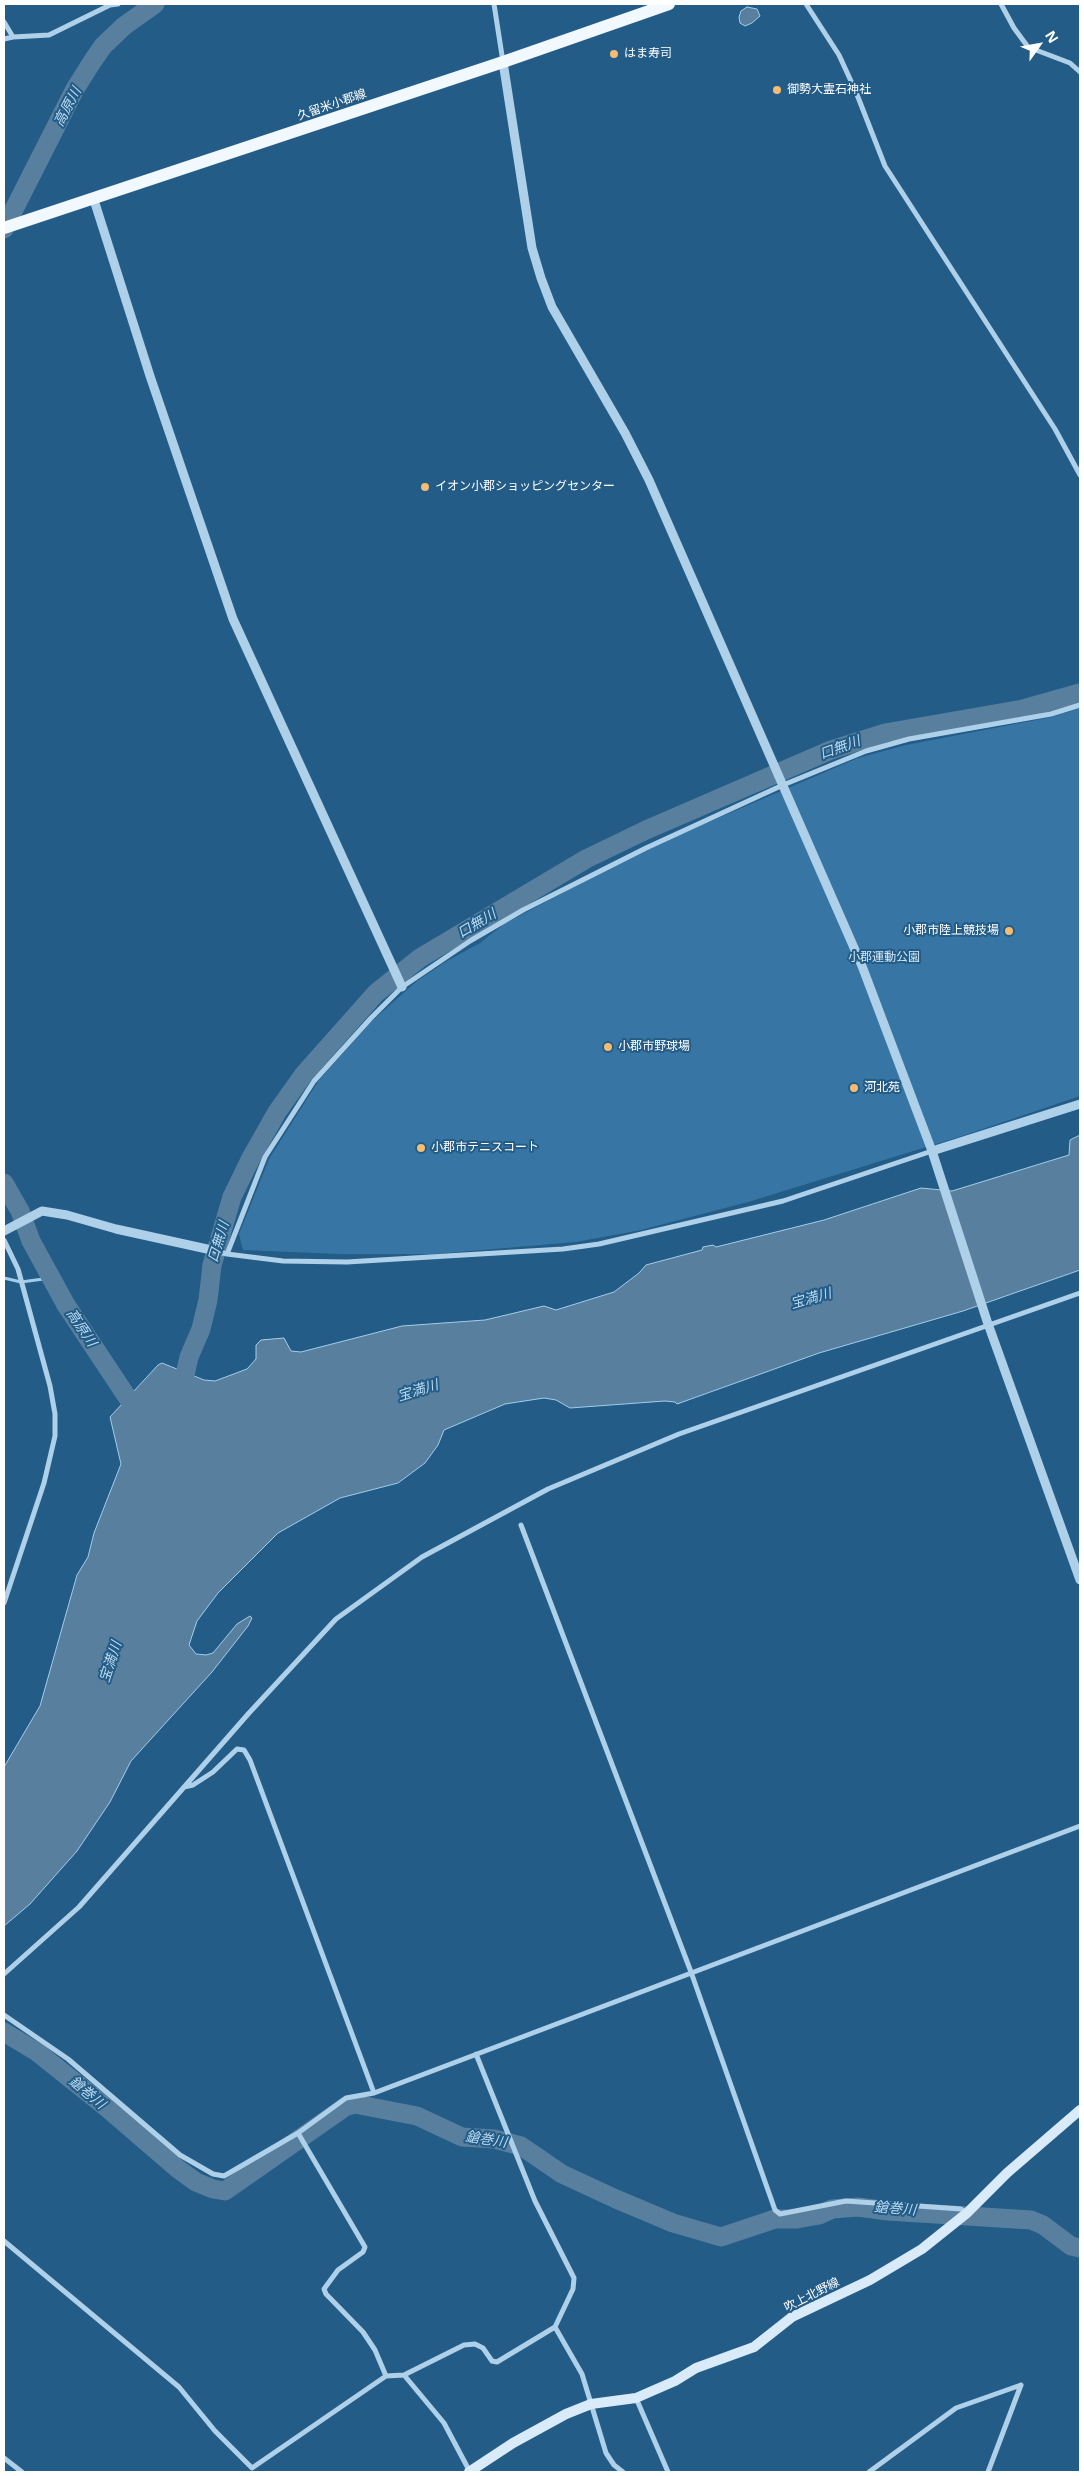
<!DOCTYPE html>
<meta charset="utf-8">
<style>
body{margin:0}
#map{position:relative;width:1084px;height:2476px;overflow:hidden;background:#235c87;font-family:"Open Sans",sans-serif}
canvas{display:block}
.frame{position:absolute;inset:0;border:5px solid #fff;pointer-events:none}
.north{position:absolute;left:1014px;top:20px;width:50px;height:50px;-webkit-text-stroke:4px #235c87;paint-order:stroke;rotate:58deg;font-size:14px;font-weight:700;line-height:20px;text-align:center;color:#fff}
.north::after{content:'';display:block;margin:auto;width:18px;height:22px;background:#fff;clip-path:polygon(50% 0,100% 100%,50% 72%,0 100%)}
</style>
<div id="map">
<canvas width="1084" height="2476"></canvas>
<div class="frame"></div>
<div class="north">N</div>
</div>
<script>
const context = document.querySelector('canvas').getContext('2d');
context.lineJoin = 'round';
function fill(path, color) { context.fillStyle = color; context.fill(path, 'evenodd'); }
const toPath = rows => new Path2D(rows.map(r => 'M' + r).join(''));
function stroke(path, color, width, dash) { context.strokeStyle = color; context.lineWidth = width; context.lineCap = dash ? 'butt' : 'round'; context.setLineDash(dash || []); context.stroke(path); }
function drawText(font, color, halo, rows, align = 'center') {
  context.font = font + ' "Open Sans","Noto Sans JP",sans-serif'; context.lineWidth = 4; context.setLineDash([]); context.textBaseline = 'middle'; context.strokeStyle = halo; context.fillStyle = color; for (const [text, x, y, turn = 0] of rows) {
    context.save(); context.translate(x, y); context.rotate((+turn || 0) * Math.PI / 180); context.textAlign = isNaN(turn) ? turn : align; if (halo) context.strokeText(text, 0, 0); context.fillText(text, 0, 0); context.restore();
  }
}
fill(toPath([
 [1080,708,1080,1096,962,1136,748,1202,641,1230,576,1242,435,1254,340,1254,243,1250,239,1234,269,1159,319,1080,372,1021,417,981,447,961,480,943,504,924,646,849,858,758,906,745,1052,717]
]), '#3776a4');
const water = toPath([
 [747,7,757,9,760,16,752,23,745,26,740,23,739,17,741,11,747,7],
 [1080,1135,1080,1270,963,1311,819,1353,677,1404,675,1402,665,1401,570,1408,556,1400,544,1398,505,1404,444,1430,438,1445,425,1463,398,1483,340,1498,278,1533,218,1593,197,1621,189,1645,196,1654,206,1655,213,1653,237,1624,250,1616,252,1618,248,1626,212,1672,131,1761,110,1802,77,1851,30,1904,4,1926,4,1767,40,1706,77,1575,88,1557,94,1533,121,1464,110,1417,158,1365,162,1363,204,1380,215,1381,247,1369,256,1359,256,1345,261,1340,284,1338,291,1351,301,1352,402,1326,485,1320,544,1306,556,1310,614,1292,639,1273,646,1265,702,1250,703,1247,713,1245,716,1247,824,1220,921,1188,952,1191,1069,1155,1070,1140,1080,1135]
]);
fill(water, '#58809e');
stroke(water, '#a2cdea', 1);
stroke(toPath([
 [4,1278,21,1282,51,1278]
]), '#a2cdea', 3);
stroke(toPath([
 [4,229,75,89,92,62,103,46,124,26,155,4],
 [4,1183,20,1211,31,1241,66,1305,141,1418],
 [185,1396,183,1384,189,1357,201,1329,208,1300,212,1265,232,1197,251,1158,277,1112,304,1074,376,993,420,958,586,859,646,830,831,750,885,733,1023,709,1080,693],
 [4,2032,37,2052,106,2107,178,2169,196,2182,213,2189,225,2191,345,2107,355,2104,417,2116,462,2137,494,2139,521,2146,562,2174,616,2199,673,2223,721,2237,775,2219,797,2219,819,2215,832,2209,858,2207,888,2211,1031,2220,1043,2225,1071,2246,1080,2248]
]), '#58809e', 19);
stroke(toPath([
 [494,4,503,62],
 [806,4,839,55,856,92,885,166,1055,429,1080,475],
 [1001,4,1014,28,1028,47,1070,63,1080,72],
 [4,22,13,37],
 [4,39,13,37,49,35,110,5,118,4],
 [4,1240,18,1269,50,1386,55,1414,55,1436,44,1483,4,1603],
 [207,1249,227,1254,283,1261,347,1262,563,1249,599,1244,783,1201,932,1151],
 [227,1254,265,1157,314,1081,371,1018,402,987,470,941,523,910,646,848,783,785,866,751,909,739,1051,714,1080,705],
 [521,1525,691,1972,775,2210,780,2214,846,2201,961,2209,967,2213],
 [184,1787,193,1785,213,1772,237,1749,244,1750,250,1760,374,2093],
 [4,1974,79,1907,249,1713,336,1619,422,1557,548,1489,679,1434,1080,1293],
 [4,2015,68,2059,180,2155,213,2174,224,2176,298,2133,346,2098,374,2093,1080,1826],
 [476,2054,535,2201,574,2278,573,2289,555,2327,582,2374,606,2453,614,2465,623,2472],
 [298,2133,365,2247,363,2252,338,2270,324,2289,326,2294,363,2332,375,2350,386,2376],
 [4,2241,179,2387,215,2431,252,2468,386,2376,404,2375,444,2423,470,2472],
 [404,2375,464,2345,475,2344,483,2348,492,2361,497,2362,555,2327],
 [636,2398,668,2472],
 [4,2458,22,2472],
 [869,2472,956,2408,1021,2385],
 [988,2472,1021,2385]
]), '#aed0e9', 5);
stroke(toPath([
 [503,62,532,248,541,278,552,307,625,433,649,480,862,966,932,1151,987,1321,1080,1580],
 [94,200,150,376,233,619,402,987],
 [932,1151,1080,1104],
 [4,1231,42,1211,67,1215,116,1229,207,1249]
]), '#aed0e9', 9);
stroke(toPath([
 [469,2472,513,2443,566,2414,591,2404,636,2398,675,2381,696,2368,754,2347,792,2317,870,2280,922,2249,967,2213,1007,2173,1080,2110]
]), '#d9eaf8', 10);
stroke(toPath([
 [4,228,503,62,669,4]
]), '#f1f8fe', 12);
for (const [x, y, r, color] of [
 [614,54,5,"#f5bd71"],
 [777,90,5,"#f5bd71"],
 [425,487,5,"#f5bd71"],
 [1009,931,5,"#f5bd71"],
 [608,1047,5,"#f5bd71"],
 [854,1088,5,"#f5bd71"],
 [421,1148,5,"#f5bd71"]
]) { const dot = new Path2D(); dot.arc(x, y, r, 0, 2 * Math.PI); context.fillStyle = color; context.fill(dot); stroke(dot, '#235c87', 2); }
drawText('12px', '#fff', '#235c87', [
 ["はま寿司",624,54],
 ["御勢大霊石神社",787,90],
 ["イオン小郡ショッピングセンター",435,487],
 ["小郡市陸上競技場",999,931,"right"],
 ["小郡市野球場",618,1047],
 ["河北苑",864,1088],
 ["小郡市テニスコート",431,1148]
], 'left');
drawText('12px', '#fff', '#235c87', [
 ["久留米小郡線",332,105,-19],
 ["吹上北野線",812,2295,-27]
]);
drawText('12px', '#d2e8f7', '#235c87', [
 ["小郡運動公園",884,958]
]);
drawText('italic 14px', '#badaf1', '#235c87', [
 ["高原川",68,107,-62],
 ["口無川",840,748,-20],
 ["口無川",477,924,-31],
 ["口無川",219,1242,-73],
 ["宝満川",811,1299,-16],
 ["高原川",81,1328,56],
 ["宝満川",418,1391,-17],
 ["宝満川",111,1662,-72],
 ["鎗巻川",87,2093,40],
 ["鎗巻川",486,2140,9],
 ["鎗巻川",895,2209,5]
]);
</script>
